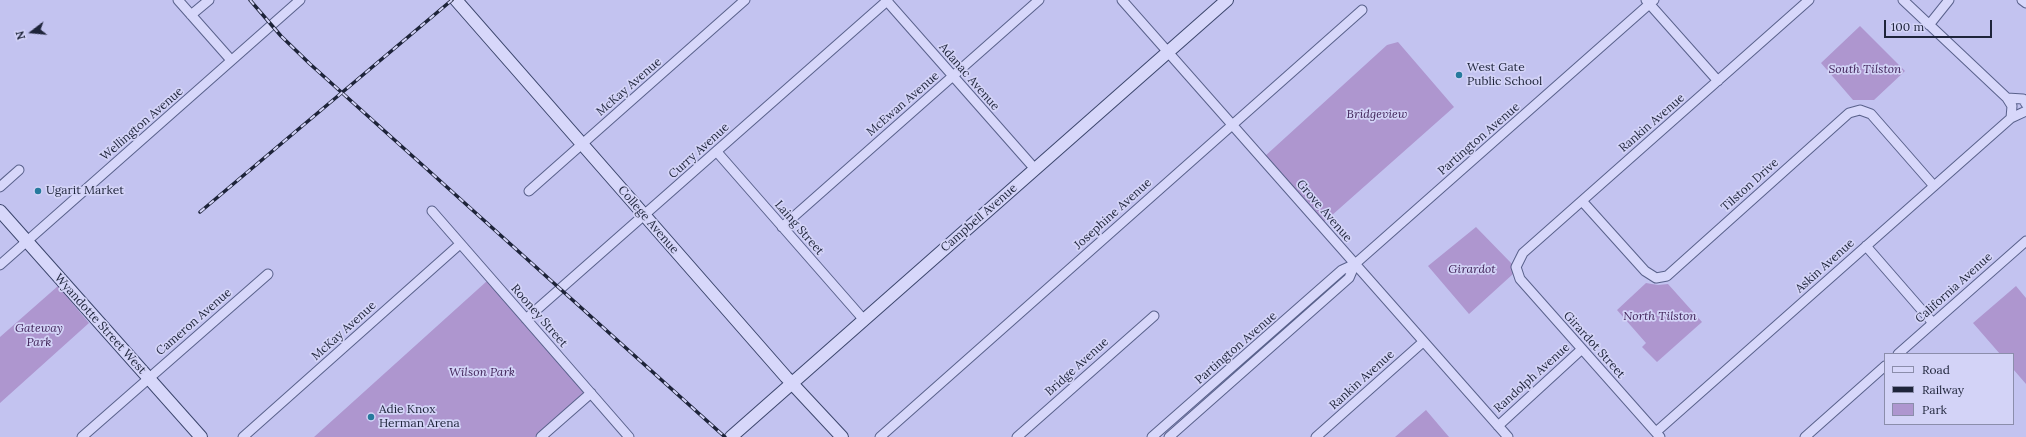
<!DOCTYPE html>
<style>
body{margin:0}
#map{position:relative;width:2026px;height:437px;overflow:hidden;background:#c3c3f0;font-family:Lora,serif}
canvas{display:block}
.legend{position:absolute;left:1884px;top:353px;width:130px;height:72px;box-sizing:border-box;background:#d3d3f7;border:1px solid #8b8dab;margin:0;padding:5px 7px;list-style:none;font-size:12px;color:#1e243a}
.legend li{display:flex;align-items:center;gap:8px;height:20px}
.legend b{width:20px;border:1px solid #8b8dab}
.north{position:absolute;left:12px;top:12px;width:40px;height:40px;-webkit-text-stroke:3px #d3d3f7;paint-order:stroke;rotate:254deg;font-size:11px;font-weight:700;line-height:16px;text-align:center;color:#1e243a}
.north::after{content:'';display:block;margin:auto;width:14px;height:18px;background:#1e243a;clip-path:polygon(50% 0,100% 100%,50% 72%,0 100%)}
.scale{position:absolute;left:1884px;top:20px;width:108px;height:18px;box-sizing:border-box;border:2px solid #1e243a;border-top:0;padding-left:5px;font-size:12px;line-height:14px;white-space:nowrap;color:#1e243a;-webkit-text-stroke:3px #d3d3f7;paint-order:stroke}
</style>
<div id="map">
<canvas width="2026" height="437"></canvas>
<ul class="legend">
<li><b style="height:5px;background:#d7d7fa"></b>Road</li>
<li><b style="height:5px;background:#1e243a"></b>Railway</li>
<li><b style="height:11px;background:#ae96cf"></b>Park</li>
</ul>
<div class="north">N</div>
<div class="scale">100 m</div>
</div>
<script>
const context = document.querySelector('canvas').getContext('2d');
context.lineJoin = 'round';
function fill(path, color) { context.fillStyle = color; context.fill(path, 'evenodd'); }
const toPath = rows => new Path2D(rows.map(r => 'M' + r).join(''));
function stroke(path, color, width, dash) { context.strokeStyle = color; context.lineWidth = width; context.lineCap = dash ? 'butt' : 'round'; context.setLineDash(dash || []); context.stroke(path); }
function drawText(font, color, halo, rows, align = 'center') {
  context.font = font + ' Lora,serif'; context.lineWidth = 3.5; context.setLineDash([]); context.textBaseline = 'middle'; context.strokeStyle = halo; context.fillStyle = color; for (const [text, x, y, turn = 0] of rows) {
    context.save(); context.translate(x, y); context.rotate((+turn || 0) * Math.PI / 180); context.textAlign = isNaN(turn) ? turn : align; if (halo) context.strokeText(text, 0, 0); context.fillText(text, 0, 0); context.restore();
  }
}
fill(toPath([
 [1860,26,1905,71,1874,100,1853,100,1821,63],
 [1398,42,1454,107,1322,224,1264,157,1387,45],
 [1476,227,1513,265,1513,274,1469,314,1428,266],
 [487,281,585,393,535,437,314,437],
 [1646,283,1658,285,1668,284,1702,322,1657,362,1642,347,1646,343,1617,310],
 [58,286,89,323,0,403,0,337],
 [2016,286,2026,298,2026,384,2013,369,2013,354,2000,354,1973,323],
 [1426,410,1449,437,1395,437]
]), '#ae96cf');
const street = toPath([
 [178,0,231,60],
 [886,0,1035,169],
 [1122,0,1508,437],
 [1646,0,1718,81],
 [1903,0,2007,98,2012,106,2011,118],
 [2022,0,2026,3],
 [191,15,209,0],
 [1929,25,1949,0],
 [2007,98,2023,99,2026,104],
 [717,152,864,320],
 [0,187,19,170],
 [529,191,745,0],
 [1582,201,1645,271,1656,278,1667,276,1849,113,1860,110,1871,114,1934,186],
 [432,211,629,437],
 [782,227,1039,0],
 [1866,246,1933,323],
 [0,265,300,0],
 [526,319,888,0],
 [1898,354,2026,241],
 [1498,426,1582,349],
 [1656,432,2011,118,2026,111],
 [82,437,268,274],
 [243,437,460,244],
 [541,437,591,393],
 [880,437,1362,10],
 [1017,437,1154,316],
 [1152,437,1342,270,1355,264,1654,0],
 [1169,437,1349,278,1355,264],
 [1316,437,1423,342],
 [1660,437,1520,279,1516,267,1523,253,1809,0],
 [1805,437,1885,366]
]);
const secondary = toPath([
 [456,0,786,377,842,437],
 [0,211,201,437],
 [731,437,1227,0]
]);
stroke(street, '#59618b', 11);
stroke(secondary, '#3c466d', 14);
stroke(street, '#d7d7fa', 9);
stroke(secondary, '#d7d7fa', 12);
const rail = toPath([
 [250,0,281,36,310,64,725,437],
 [200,212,452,0]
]);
stroke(rail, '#1e243a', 3.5);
stroke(rail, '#d3d3f7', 2, [6]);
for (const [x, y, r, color] of [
 [1459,75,4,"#267a9d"],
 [38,191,4,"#267a9d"],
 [371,417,4,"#267a9d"]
]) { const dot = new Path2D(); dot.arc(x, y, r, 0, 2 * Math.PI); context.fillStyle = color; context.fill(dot); stroke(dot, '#d3d3f7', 1.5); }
drawText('12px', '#1e243a', '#d3d3f7', [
 ["West Gate",1467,68],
 ["Public School",1467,82],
 ["Ugarit Market",46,191],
 ["Adie Knox",379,410],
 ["Herman Arena",379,424]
], 'left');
drawText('italic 12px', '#402358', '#d3d3f7', [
 ["South Tilston",1865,70],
 ["Bridgeview",1377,115],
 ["Girardot",1472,270],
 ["North Tilston",1660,317],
 ["Gateway",39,329],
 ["Park",39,343],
 ["Wilson Park",482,373]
]);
drawText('12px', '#1e243a', '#d3d3f7', [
 ["Adanac Avenue",969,77,49],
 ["McKay Avenue",629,87,-41],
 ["McEwan Avenue",903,104,-41],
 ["Rankin Avenue",1652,123,-41],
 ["Wellington Avenue",142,124,-41],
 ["Partington Avenue",1479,139,-41],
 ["Curry Avenue",699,151,-42],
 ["Tilston Drive",1750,185,-42],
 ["Grove Avenue",1324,211,49],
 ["Josephine Avenue",1113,214,-42],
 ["Campbell Avenue",979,218,-41],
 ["College Avenue",648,220,49],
 ["Laing Street",799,228,49],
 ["Askin Avenue",1825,266,-42],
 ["California Avenue",1954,288,-42],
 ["Rooney Street",539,316,49],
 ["Cameron Avenue",194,322,-41],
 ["Wyandotte Street West",100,324,48],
 ["McKay Avenue",344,331,-42],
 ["Girardot Street",1594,345,48],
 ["Partington Avenue",1236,348,-41],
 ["Bridge Avenue",1077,367,-42],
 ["Randolph Avenue",1532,378,-42],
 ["Rankin Avenue",1362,380,-42]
]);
</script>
